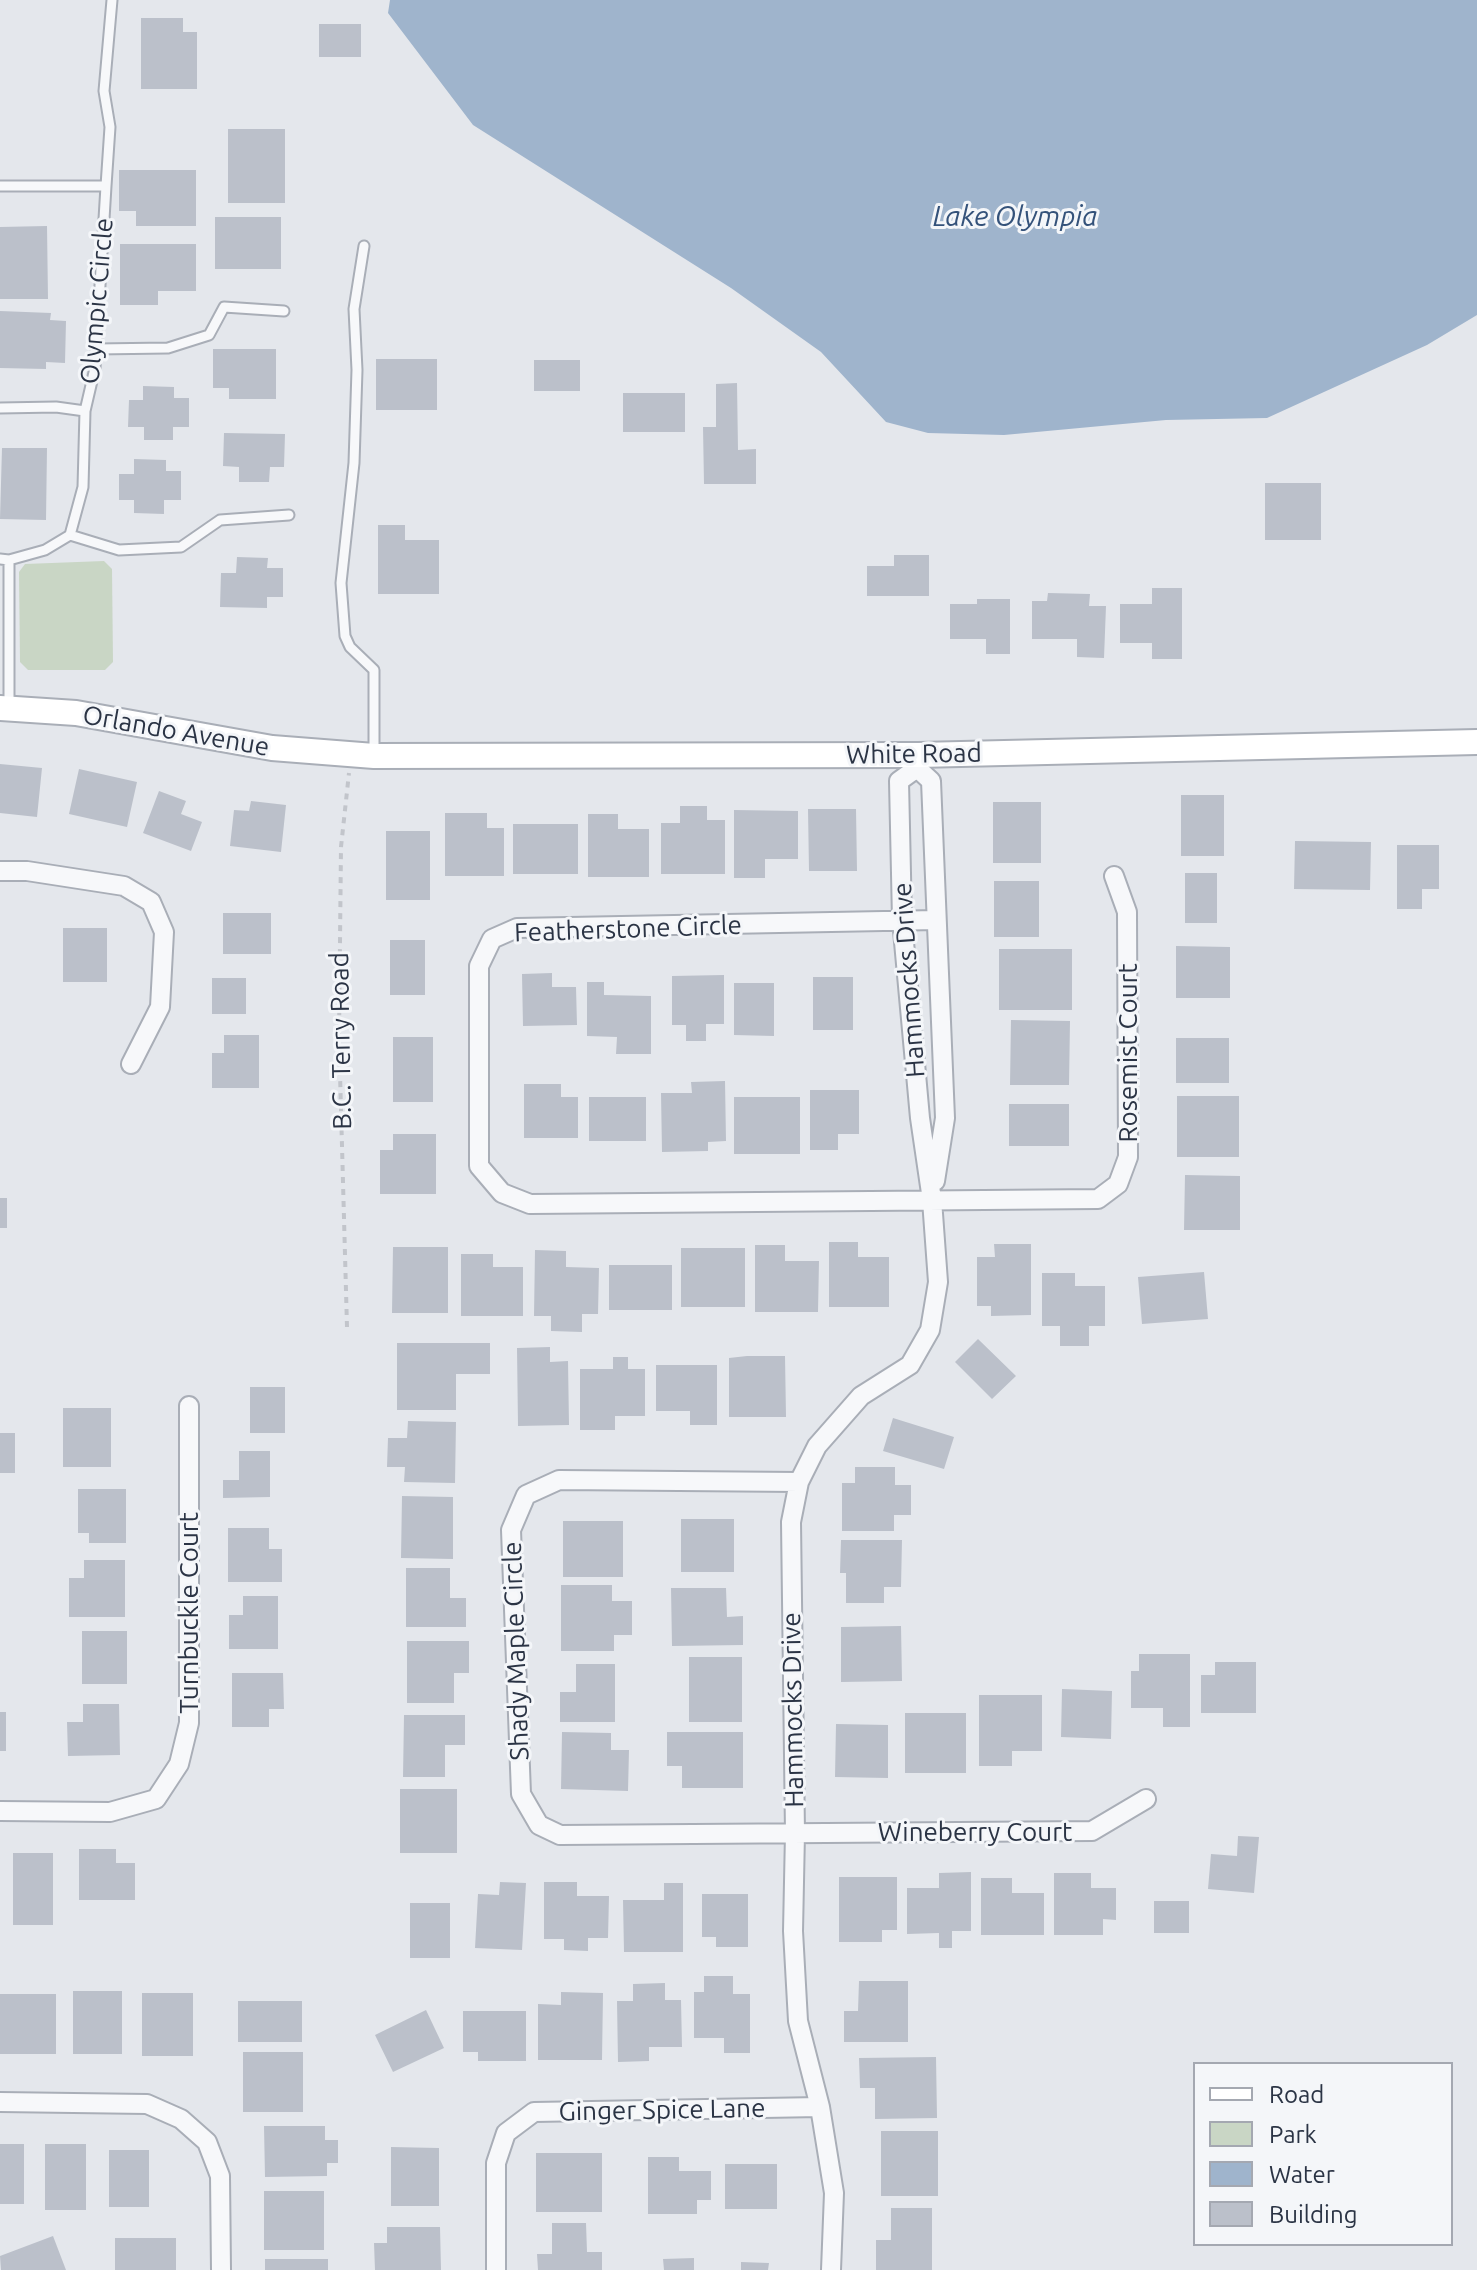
<!DOCTYPE html>
<style>
body{margin:0}
#map{position:relative;width:1477px;height:2270px;overflow:hidden;background:#e4e7ec;font-family:Ubuntu,sans-serif}
canvas{display:block}
.legend{position:absolute;left:1193px;top:2062px;width:260px;height:184px;box-sizing:border-box;background:#f4f6f9;border:2px solid #a4a8b1;margin:0;padding:10px 14px;list-style:none;font-size:24px;color:#2b3445}
.legend li{display:flex;align-items:center;gap:16px;height:40px}
.legend b{width:40px;border:2px solid #a4a8b1}
</style>
<div id="map">
<canvas width="1477" height="2270"></canvas>
<ul class="legend">
<li><b style="height:10px;background:#fff"></b>Road</li>
<li><b style="height:22px;background:#c9d6c5"></b>Park</li>
<li><b style="height:22px;background:#9fb4cc"></b>Water</li>
<li><b style="height:22px;background:#bbc0ca"></b>Building</li>
</ul>
</div>
<script>
const context = document.querySelector('canvas').getContext('2d');
context.lineJoin = 'round';
function fill(path, color) { context.fillStyle = color; context.fill(path, 'evenodd'); }
const toPath = rows => new Path2D(rows.map(r => 'M' + r).join(''));
function stroke(path, color, width, dash) { context.strokeStyle = color; context.lineWidth = width; context.lineCap = dash ? 'butt' : 'round'; context.setLineDash(dash || []); context.stroke(path); }
function drawText(font, color, halo, rows, align = 'center') {
  context.font = font + ' Ubuntu,sans-serif'; context.lineWidth = 6; context.setLineDash([]); context.textBaseline = 'middle'; context.strokeStyle = halo; context.fillStyle = color; for (const [text, x, y, turn = 0] of rows) {
    context.save(); context.translate(x, y); context.rotate((+turn || 0) * Math.PI / 180); context.textAlign = isNaN(turn) ? turn : align; if (halo) context.strokeText(text, 0, 0); context.fillText(text, 0, 0); context.restore();
  }
}
fill(toPath([
 [104,561,112,569,113,662,105,670,28,670,20,662,19,572,25,564]
]), '#c9d6c5');
fill(toPath([
 [390,0,1477,0,1477,315,1427,345,1267,418,1166,420,1004,435,928,433,886,422,821,352,731,288,473,125,388,13]
]), '#9fb4cc');
fill(toPath([
 [141,18,183,18,183,32,197,32,197,89,141,89],
 [319,24,361,24,361,57,319,57],
 [228,129,285,129,285,203,228,203],
 [119,170,196,170,196,226,136,226,136,211,119,211],
 [215,217,281,217,281,269,215,269],
 [47,226,48,299,0,299,0,227],
 [120,244,196,244,196,291,158,291,158,305,120,305],
 [0,311,51,313,50,320,66,321,65,363,46,362,46,369,0,368],
 [213,349,276,349,276,399,229,399,229,388,213,388],
 [376,359,437,359,437,410,376,410],
 [534,360,580,360,580,391,534,391],
 [737,383,738,450,756,449,756,484,704,484,703,427,716,427,716,384],
 [143,386,174,387,174,398,189,398,189,427,173,427,173,440,144,440,144,427,128,427,129,400,143,400],
 [623,393,685,393,685,432,623,432],
 [224,433,285,434,284,467,270,467,269,482,239,482,239,467,223,466],
 [2,448,47,448,46,520,0,519],
 [134,459,166,460,166,471,181,471,181,500,164,500,164,514,134,513,134,500,119,500,119,474,134,474],
 [1265,483,1321,483,1321,540,1265,540],
 [378,525,405,525,405,540,439,540,439,594,378,594],
 [894,555,929,555,929,596,867,596,867,566,894,566],
 [237,557,268,558,267,568,283,568,283,597,267,597,267,608,220,607,221,573,236,573],
 [1152,588,1182,588,1182,659,1152,659,1152,643,1120,643,1120,604,1152,604],
 [1048,593,1090,594,1089,606,1106,606,1104,658,1077,657,1077,639,1032,639,1032,601,1047,601],
 [977,599,1010,599,1010,654,986,654,986,639,950,639,950,604,977,604],
 [0,764,42,768,37,817,0,813],
 [79,769,137,782,127,827,69,814],
 [159,791,186,801,181,814,202,822,191,851,143,833],
 [1181,795,1224,795,1224,856,1181,856],
 [251,801,286,805,281,852,230,846,234,810,249,811],
 [993,802,1041,802,1041,863,993,863],
 [680,806,707,806,707,820,725,820,725,874,661,874,661,823,680,823],
 [808,809,856,809,857,871,809,871],
 [734,810,798,811,798,859,765,859,765,878,734,878],
 [445,813,487,813,487,828,504,828,504,876,445,876],
 [588,814,618,814,618,829,649,829,649,877,588,877],
 [513,824,578,824,578,874,513,874],
 [386,831,430,831,430,900,386,900],
 [1295,841,1371,842,1370,890,1294,889],
 [1397,845,1439,845,1439,889,1422,889,1422,909,1397,909],
 [1185,873,1217,873,1217,923,1185,923],
 [994,881,1039,881,1039,937,994,937],
 [223,913,271,913,271,954,223,954],
 [63,928,107,928,107,982,63,982],
 [390,940,425,940,425,995,390,995],
 [1176,946,1230,947,1230,998,1176,998],
 [999,949,1072,949,1072,1010,999,1010],
 [552,973,552,987,576,987,577,1025,523,1026,522,974],
 [724,975,724,1024,706,1024,706,1041,686,1041,686,1025,672,1025,672,976],
 [813,977,853,977,853,1030,813,1030],
 [212,978,246,978,246,1014,212,1014],
 [587,982,604,982,604,995,651,996,651,1054,616,1054,617,1037,587,1036],
 [734,983,774,983,774,1036,734,1035],
 [1011,1020,1070,1021,1069,1085,1010,1085],
 [224,1035,259,1035,259,1088,212,1088,212,1053,224,1053],
 [393,1037,433,1037,433,1102,393,1102],
 [1176,1038,1229,1038,1229,1083,1176,1083],
 [725,1081,726,1141,708,1142,708,1151,662,1152,661,1093,692,1093,691,1082],
 [524,1084,561,1084,561,1097,578,1097,578,1138,524,1138],
 [810,1090,859,1090,859,1134,838,1134,838,1150,810,1150],
 [1177,1096,1239,1096,1239,1157,1177,1157],
 [589,1097,646,1097,646,1141,589,1141],
 [734,1097,800,1097,800,1154,734,1154],
 [1009,1104,1069,1104,1069,1146,1009,1146],
 [393,1134,436,1134,436,1194,380,1194,380,1150,393,1150],
 [1185,1175,1240,1176,1240,1230,1184,1230],
 [0,1198,7,1198,7,1228,0,1228],
 [829,1242,858,1242,858,1257,889,1257,889,1307,829,1307],
 [994,1244,1031,1244,1031,1315,991,1316,991,1306,977,1306,977,1257,995,1257],
 [755,1245,785,1245,785,1261,819,1261,818,1312,755,1312],
 [393,1247,448,1247,448,1313,392,1313],
 [681,1248,745,1248,745,1307,681,1307],
 [535,1250,566,1251,566,1267,599,1268,598,1314,582,1314,582,1332,551,1331,551,1316,534,1316],
 [461,1254,493,1254,493,1267,523,1267,523,1316,461,1316],
 [609,1265,672,1265,672,1310,609,1310],
 [1204,1272,1208,1319,1142,1324,1138,1277],
 [1042,1273,1075,1273,1075,1286,1105,1286,1105,1326,1089,1326,1089,1346,1060,1346,1060,1326,1042,1326],
 [978,1339,1016,1376,992,1399,955,1362],
 [397,1343,490,1343,490,1374,456,1374,456,1410,397,1410],
 [550,1347,550,1362,568,1361,569,1425,518,1426,517,1348],
 [747,1356,785,1356,786,1417,729,1417,729,1358],
 [613,1357,628,1357,628,1369,645,1369,645,1416,615,1416,615,1430,580,1430,580,1369,613,1369],
 [656,1365,717,1365,717,1425,690,1425,690,1411,656,1411],
 [250,1387,285,1387,285,1433,250,1433],
 [63,1408,111,1408,111,1467,63,1467],
 [893,1418,954,1437,944,1469,883,1451],
 [408,1421,456,1422,455,1483,404,1482,405,1467,387,1467,388,1438,407,1438],
 [0,1433,15,1433,15,1473,0,1473],
 [239,1451,270,1451,270,1497,223,1498,223,1480,239,1480],
 [855,1467,895,1467,895,1485,911,1485,911,1515,894,1515,894,1531,842,1531,842,1483,855,1483],
 [78,1489,126,1489,126,1543,89,1543,89,1533,78,1533],
 [402,1496,453,1497,453,1559,401,1558],
 [681,1519,734,1519,734,1572,681,1572],
 [563,1521,623,1521,623,1577,563,1577],
 [228,1528,269,1528,269,1549,282,1549,282,1582,228,1582],
 [841,1540,902,1540,901,1587,884,1587,884,1603,846,1603,846,1573,840,1573],
 [84,1560,125,1560,125,1617,69,1617,69,1578,84,1578],
 [406,1568,450,1568,450,1598,466,1598,466,1627,406,1627],
 [561,1585,612,1585,612,1601,632,1601,632,1635,614,1635,614,1651,561,1651],
 [671,1588,726,1588,727,1617,743,1616,743,1645,672,1646],
 [243,1596,278,1596,278,1649,229,1649,229,1615,243,1615],
 [901,1626,902,1681,841,1682,841,1627],
 [82,1631,127,1631,127,1684,82,1684],
 [407,1641,469,1641,469,1673,454,1673,454,1703,407,1703],
 [1139,1654,1190,1654,1190,1727,1163,1727,1163,1708,1131,1708,1131,1671,1139,1671],
 [689,1657,742,1657,742,1722,689,1722],
 [1215,1662,1256,1662,1256,1713,1201,1713,1201,1675,1215,1675],
 [576,1664,615,1664,615,1722,560,1722,560,1692,576,1692],
 [232,1673,283,1673,284,1709,269,1709,269,1727,232,1727],
 [1062,1689,1112,1691,1111,1739,1061,1737],
 [979,1695,1042,1695,1042,1751,1012,1751,1012,1766,979,1766],
 [83,1704,119,1704,120,1755,68,1756,67,1722,83,1722],
 [0,1712,6,1712,6,1751,0,1751],
 [905,1713,966,1713,966,1773,905,1773],
 [404,1715,465,1715,465,1745,445,1745,445,1777,403,1777],
 [836,1724,888,1725,888,1778,835,1777],
 [562,1732,611,1733,611,1750,629,1750,628,1791,561,1789],
 [667,1732,743,1732,743,1788,682,1788,682,1766,667,1766],
 [400,1789,457,1789,457,1853,400,1853],
 [1238,1836,1259,1837,1254,1893,1208,1889,1211,1854,1237,1856],
 [79,1849,116,1849,116,1863,135,1863,135,1900,79,1900],
 [13,1853,53,1853,53,1925,13,1925],
 [971,1872,971,1931,952,1931,952,1948,939,1948,939,1933,907,1934,907,1888,939,1888,939,1873],
 [1054,1873,1091,1873,1091,1888,1116,1888,1116,1920,1103,1919,1103,1935,1054,1935],
 [839,1877,897,1877,897,1930,882,1930,882,1942,839,1942],
 [981,1878,1012,1878,1012,1893,1044,1893,1044,1935,981,1935],
 [500,1882,526,1883,522,1950,475,1948,478,1894,499,1895],
 [544,1882,577,1882,577,1896,609,1896,608,1938,588,1938,588,1951,564,1950,564,1939,544,1939],
 [664,1883,683,1883,683,1952,624,1952,623,1900,664,1900],
 [702,1894,748,1894,748,1947,716,1947,716,1937,702,1937],
 [1154,1901,1189,1901,1189,1933,1154,1933],
 [410,1903,450,1903,450,1958,410,1958],
 [704,1976,733,1976,733,1994,750,1994,750,2053,724,2053,724,2038,694,2038,694,1992,704,1992],
 [859,1981,908,1981,908,2042,844,2042,844,2011,858,2011],
 [665,1983,665,2000,681,2000,682,2047,649,2047,649,2061,618,2062,617,2001,633,2001,633,1984],
 [73,1991,122,1991,122,2054,73,2054],
 [561,1992,603,1993,602,2060,538,2060,538,2004,561,2005],
 [142,1993,193,1993,193,2056,142,2056],
 [0,1994,56,1994,56,2054,0,2054],
 [238,2001,302,2001,302,2042,238,2042],
 [426,2010,444,2048,393,2072,375,2035],
 [463,2011,526,2011,526,2061,478,2061,478,2052,463,2052],
 [243,2052,303,2052,303,2112,243,2112],
 [936,2057,937,2118,875,2119,875,2088,860,2088,859,2058],
 [264,2126,325,2126,325,2140,338,2140,338,2163,327,2163,327,2176,265,2177],
 [881,2131,938,2131,938,2196,881,2196],
 [0,2144,24,2144,24,2204,0,2204],
 [45,2144,86,2144,86,2210,45,2210],
 [391,2147,439,2148,439,2206,391,2206],
 [109,2150,149,2150,149,2207,109,2207],
 [536,2153,602,2153,602,2212,536,2212],
 [648,2157,679,2157,679,2171,711,2171,711,2200,697,2200,697,2214,648,2214],
 [725,2164,777,2164,777,2209,725,2209],
 [264,2191,324,2191,324,2250,264,2250],
 [891,2208,932,2208,932,2270,876,2270,876,2240,891,2240],
 [552,2223,586,2223,587,2252,602,2252,602,2270,538,2270,537,2254,552,2254],
 [387,2227,440,2227,441,2270,375,2270,374,2243,387,2243],
 [53,2236,66,2270,1,2270,0,2256],
 [115,2238,176,2238,176,2270,115,2270],
 [694,2258,694,2270,664,2270,663,2259],
 [265,2259,328,2259,328,2270,265,2270],
 [741,2262,769,2263,768,2270,741,2270]
]), '#bbc0ca');
const lane = toPath([
 [0,186,106,186],
 [364,246,354,309,357,370,354,463,341,583,345,636,350,647,374,670,374,756],
 [96,349,168,348,209,335,224,307,284,311],
 [0,408,56,407,85,411],
 [70,535,119,550,181,547,220,520,289,515],
 [0,559,9,560,45,550,70,535,83,487,85,411,95,368,106,186,110,127,104,91,112,0],
 [9,560,9,708]
]);
const street = toPath([
 [917,768,931,781,945,1118,935,1181],
 [0,871,27,871,124,886,151,902,164,932,160,1007,131,1064],
 [936,920,517,928,492,939,479,966,479,1166,502,1193,530,1204,1098,1199,1118,1184,1128,1157,1127,912,1114,876],
 [799,1482,559,1480,526,1495,511,1530,521,1794,539,1825,560,1835,1092,1831,1146,1799],
 [0,1811,110,1812,156,1799,179,1764,189,1723,189,1406],
 [0,2102,147,2104,181,2119,207,2142,220,2176,221,2270],
 [496,2270,496,2163,506,2133,534,2112,820,2107],
 [831,2270,834,2193,820,2107,798,2021,793,1931,795,1833,791,1522,799,1482,817,1446,861,1396,910,1365,930,1330,938,1282,932,1200,920,1118,902,920,899,781,917,768]
]);
const secondary = toPath([
 [0,708,76,713,272,748,374,756,918,755,1477,742]
]);
stroke(lane, '#a9aeb7', 13);
stroke(street, '#a9aeb7', 22);
stroke(secondary, '#a9aeb7', 28);
stroke(toPath([
 [347,1327,339,1037,341,847,349,773]
]), '#c2c5cb', 4, [6, 6]);
stroke(lane, '#f7f8fa', 9);
stroke(street, '#f7f8fa', 18);
stroke(secondary, '#fff', 24);
drawText('26px', '#2b3445', '#f4f6f9', [
 ["Olympic Circle",97,301,-85],
 ["Orlando Avenue",176,731,10],
 ["White Road",914,754,-1],
 ["Featherstone Circle",628,929,-2],
 ["Hammocks Drive",909,980,-94],
 ["B.C. Terry Road",341,1041,-91],
 ["Rosemist Court",1128,1053,-90],
 ["Turnbuckle Court",189,1613,-90],
 ["Shady Maple Circle",516,1651,-92],
 ["Hammocks Drive",793,1710,-91],
 ["Wineberry Court",975,1832],
 ["Ginger Spice Lane",662,2110,-1]
]);
drawText('italic 28px', '#34527a', '#f4f6f9', [
 ["Lake Olympia",1015,217]
]);
</script>
